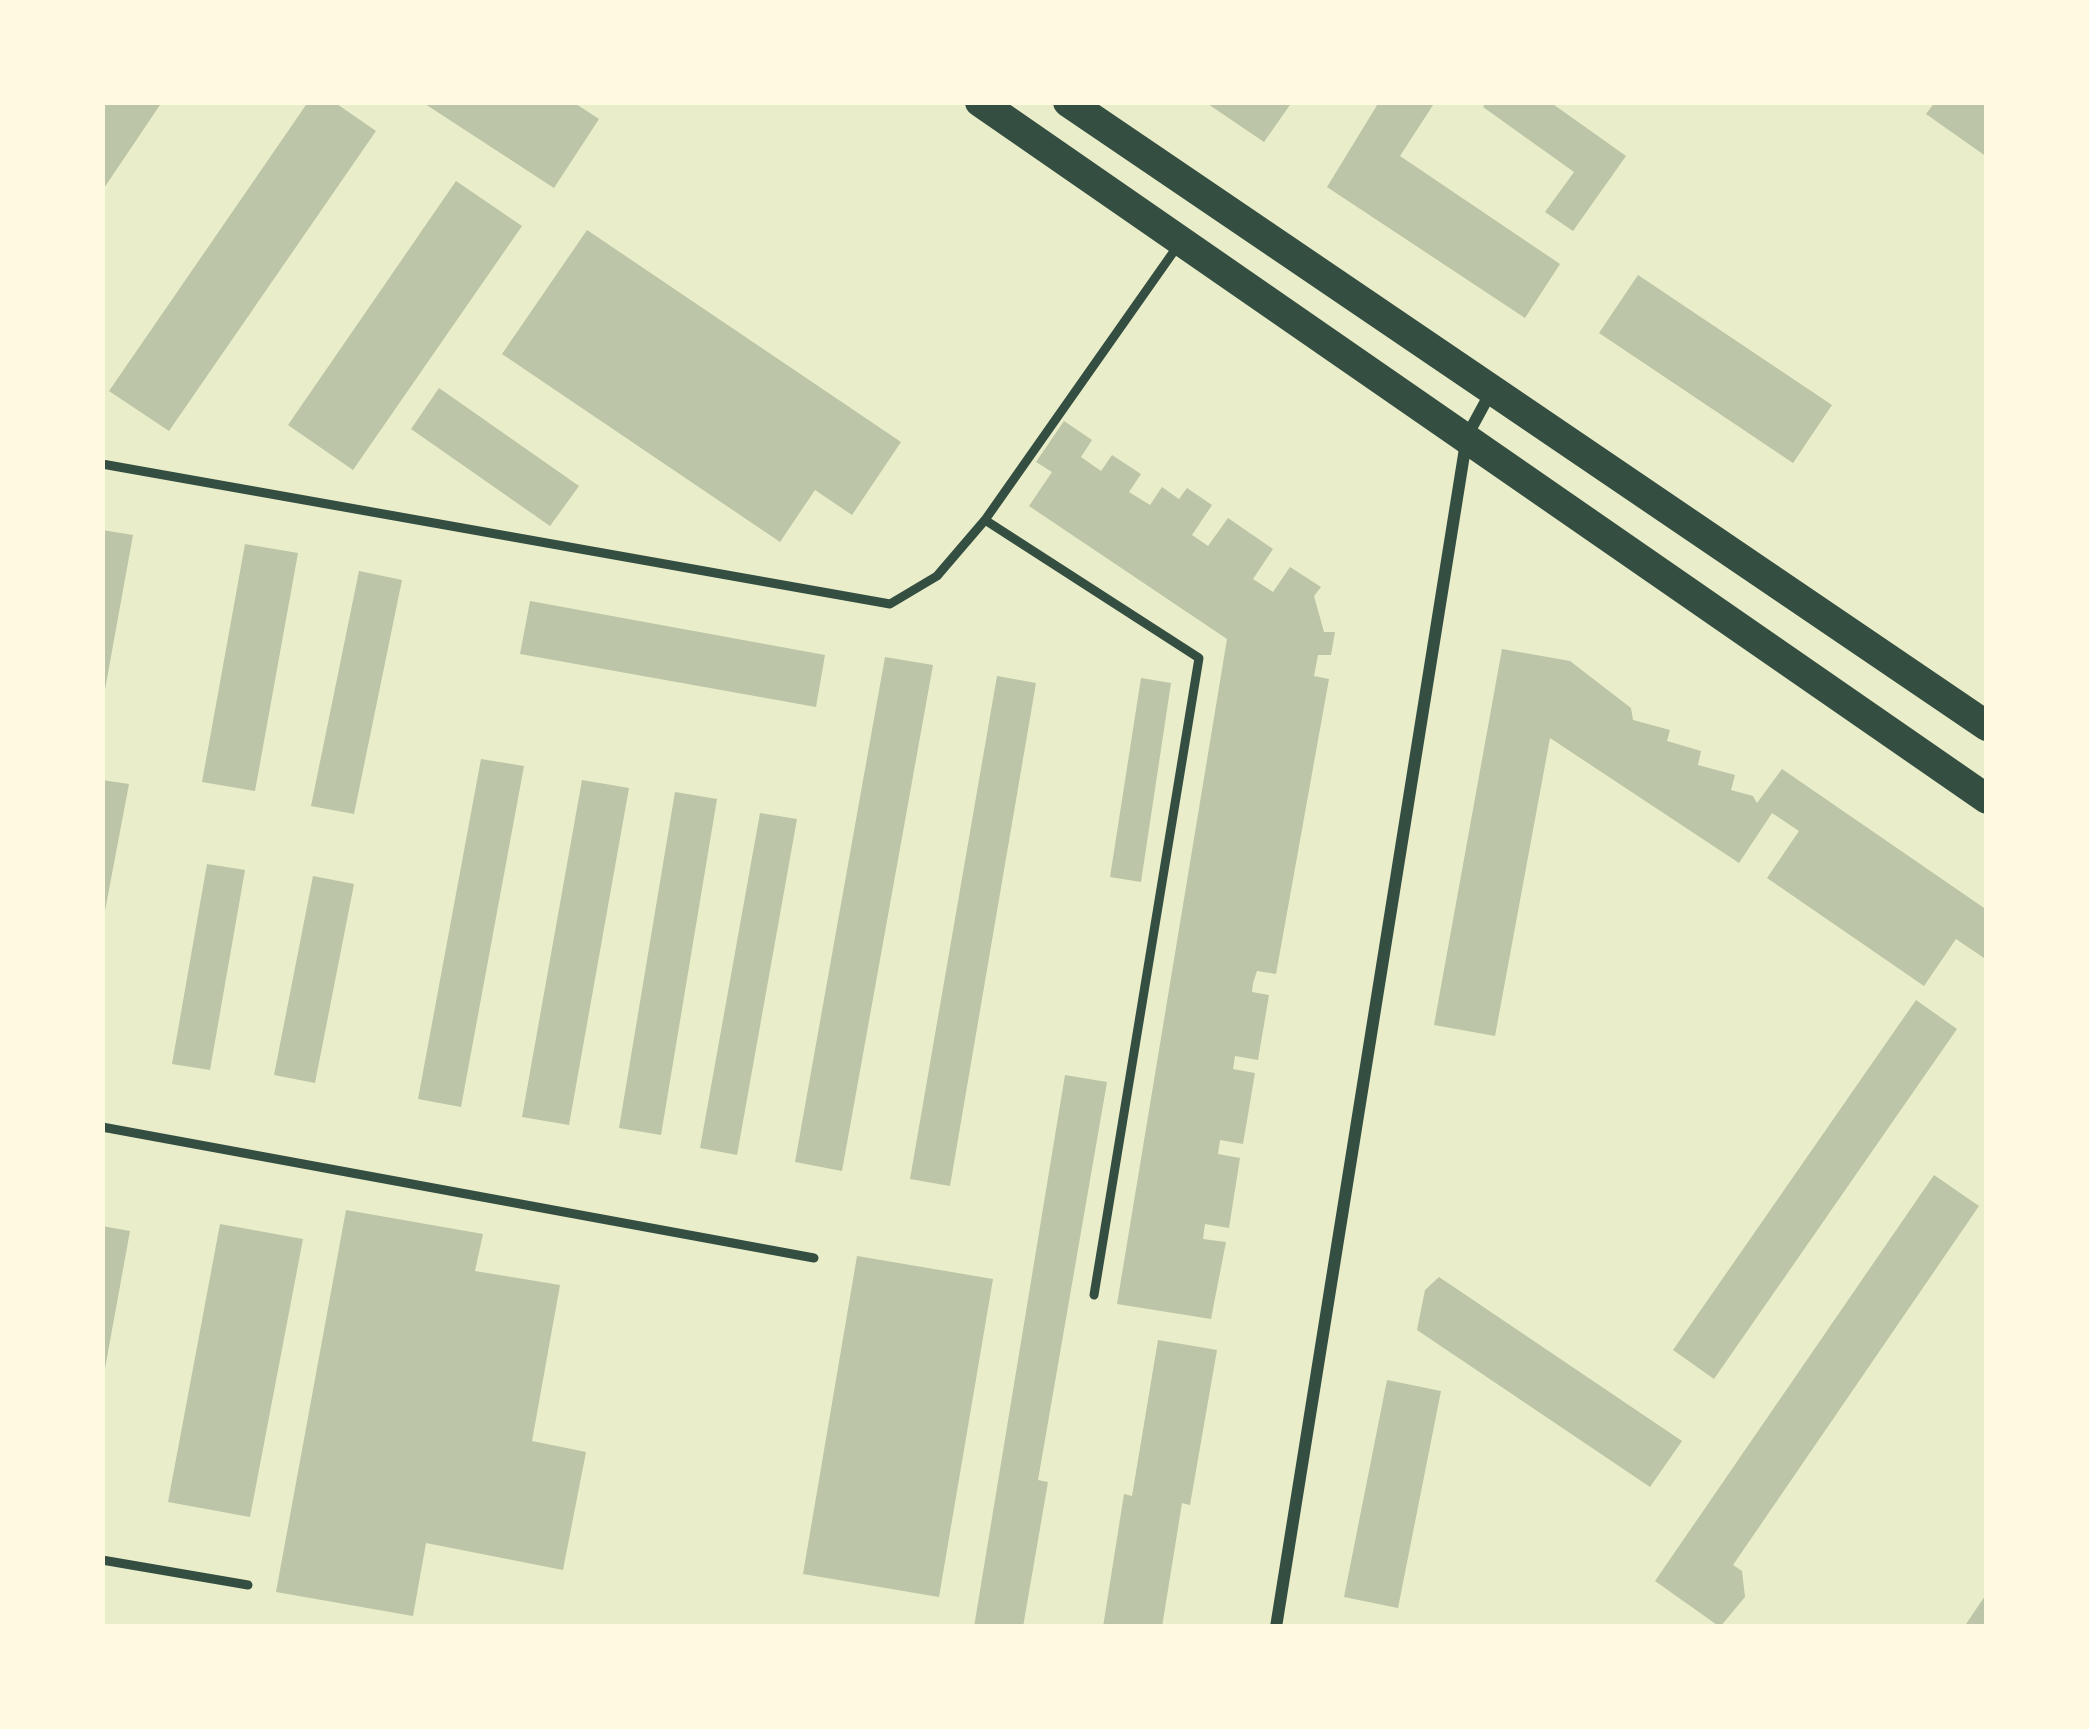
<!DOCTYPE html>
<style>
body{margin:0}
#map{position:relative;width:2089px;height:1729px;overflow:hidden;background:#e9edc9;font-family:"DM Sans",sans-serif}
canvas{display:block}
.frame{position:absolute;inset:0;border:105px solid #fefae0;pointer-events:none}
</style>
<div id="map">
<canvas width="2089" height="1729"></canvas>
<div class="frame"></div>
</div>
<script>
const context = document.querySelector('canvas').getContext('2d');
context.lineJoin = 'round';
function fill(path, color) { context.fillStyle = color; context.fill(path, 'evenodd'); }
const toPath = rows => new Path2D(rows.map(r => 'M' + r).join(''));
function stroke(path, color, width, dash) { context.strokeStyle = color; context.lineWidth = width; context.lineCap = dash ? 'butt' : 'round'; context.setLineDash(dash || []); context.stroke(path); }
fill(toPath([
 [102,102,162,102,102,191],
 [308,102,334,102,376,131,169,431,109,391],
 [422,102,573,102,599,119,554,188],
 [1205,102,1292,102,1264,142],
 [1379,102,1435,102,1400,156,1560,264,1525,318,1327,187],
 [1486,102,1550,102,1626,156,1573,231,1545,212,1574,172,1483,107],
 [1935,102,1987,102,1987,157,1926,114],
 [456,181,522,226,353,470,288,425],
 [587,230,901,442,852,515,815,490,780,542,502,354],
 [1638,275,1832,405,1793,463,1599,333],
 [439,388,579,486,550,526,411,429],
 [1064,421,1092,440,1081,457,1101,471,1112,455,1141,474,1129,492,1150,505,1162,487,1179,499,1187,488,1212,505,1192,535,1208,546,1228,518,1273,549,1253,579,1273,592,1290,567,1321,587,1314,596,1324,632,1335,632,1331,655,1318,655,1314,676,1329,679,1276,974,1257,971,1253,983,1252,992,1269,995,1258,1060,1235,1056,1233,1069,1255,1073,1243,1144,1220,1140,1218,1154,1240,1158,1229,1228,1205,1224,1203,1239,1226,1242,1211,1319,1117,1304,1227,639,1029,506,1052,472,1036,462],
 [102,530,133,535,104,695,102,695],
 [245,544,298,553,255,791,202,782],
 [359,571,402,580,354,814,311,806],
 [530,601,825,655,816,707,520,654],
 [1502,649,1570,661,1631,708,1633,720,1670,730,1667,741,1701,751,1698,765,1735,775,1731,790,1753,796,1757,803,1782,769,1987,910,1987,960,1956,939,1924,986,1767,878,1799,831,1772,813,1739,863,1550,738,1495,1036,1434,1025],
 [885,657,933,665,842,1171,795,1162],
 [997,676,1036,683,950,1186,910,1179],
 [1141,678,1171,683,1141,882,1110,877],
 [481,759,524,766,461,1107,418,1099],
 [102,780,129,784,104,916,102,916],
 [582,780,629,788,569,1125,522,1117],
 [675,792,717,799,661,1135,619,1128],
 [760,813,797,819,737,1155,700,1148],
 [207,864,245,870,210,1070,172,1064],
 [313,876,354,884,315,1083,274,1075],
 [1916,1000,1957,1029,1714,1379,1673,1350],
 [1065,1075,1107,1082,1038,1480,1048,1482,1023,1627,974,1627],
 [1934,1175,1979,1206,1733,1565,1742,1571,1745,1597,1720,1627,1655,1581],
 [346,1210,483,1234,475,1271,560,1285,532,1441,586,1452,563,1570,426,1543,413,1616,276,1592],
 [220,1224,303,1239,250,1517,168,1502],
 [102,1226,130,1231,104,1374,102,1373],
 [857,1256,993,1279,939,1597,803,1574],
 [1439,1277,1682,1441,1650,1487,1417,1330,1425,1290],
 [1158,1340,1217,1350,1190,1505,1182,1503,1162,1627,1103,1627,1124,1494,1132,1496],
 [1387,1380,1441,1391,1398,1608,1344,1597],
 [1987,1593,1987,1627,1964,1627]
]), '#bcc5a7');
stroke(toPath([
 [102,464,890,604,937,576,985,520],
 [102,1127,814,1258],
 [1094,1295,1199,658,985,520,1179,244],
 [102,1560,248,1585]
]), '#344e41', 9);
stroke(toPath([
 [1276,1627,1467,436,1492,390]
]), '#344e41', 12);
stroke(toPath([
 [980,102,1987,799],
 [1068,102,1987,726]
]), '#344e41', 30);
</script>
